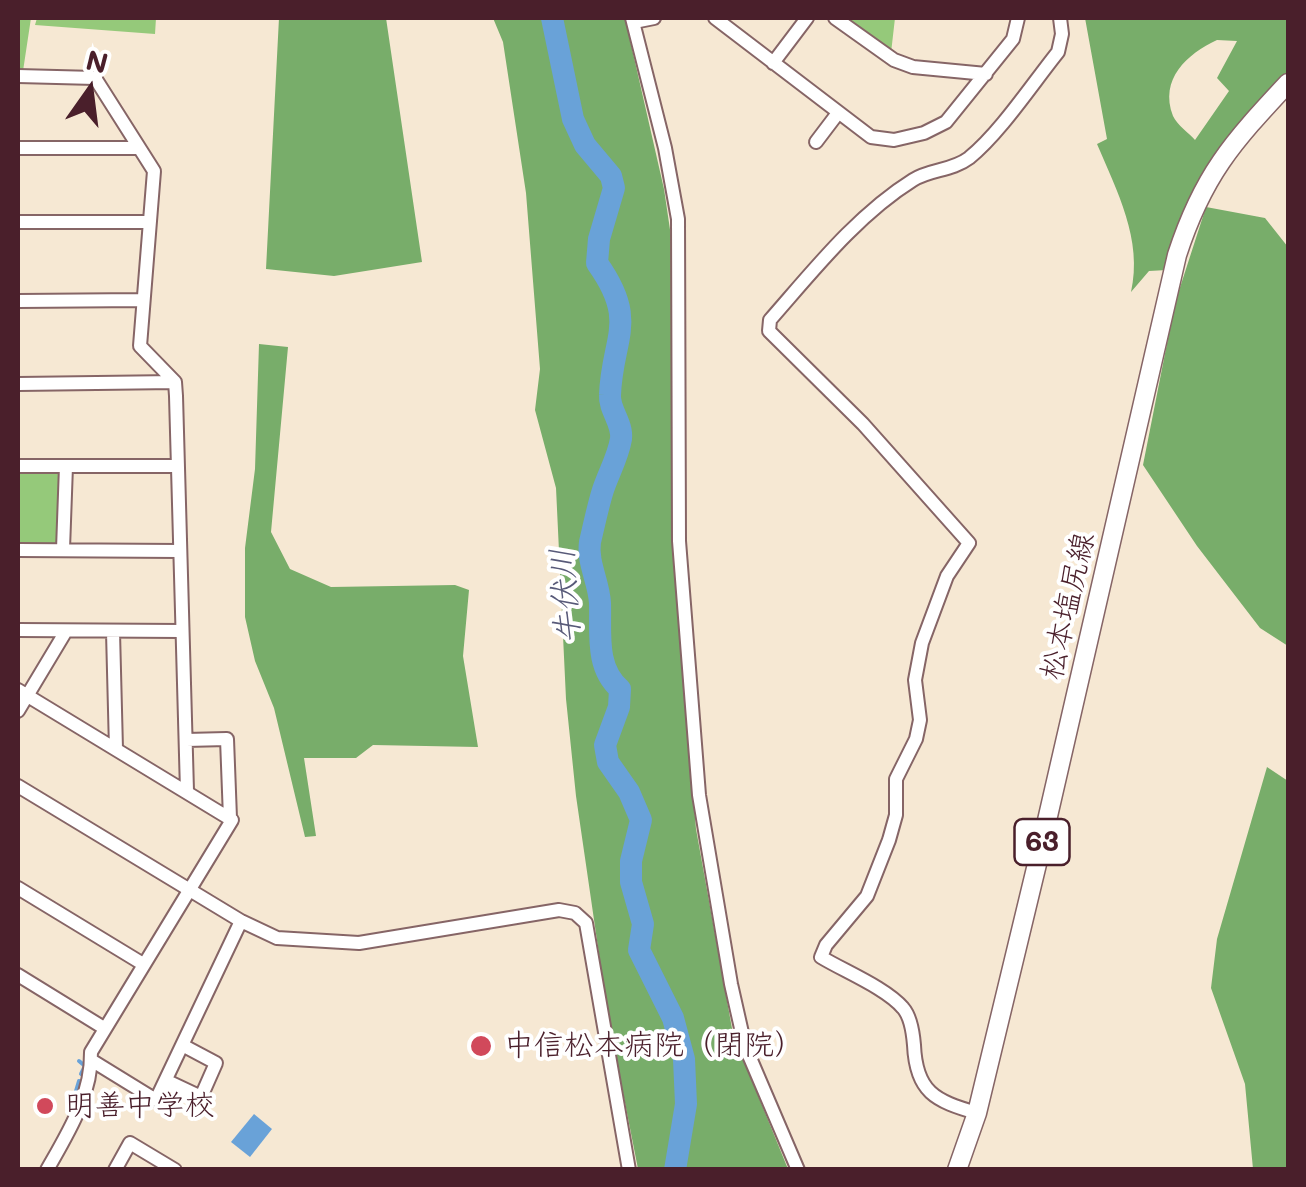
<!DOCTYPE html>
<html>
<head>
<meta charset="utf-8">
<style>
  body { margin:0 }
  #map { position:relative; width:1306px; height:1187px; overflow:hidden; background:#f6e8d3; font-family:Mali,sans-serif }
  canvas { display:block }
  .frame { position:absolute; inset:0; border:20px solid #4a1f2b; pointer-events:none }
  .north { position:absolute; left:40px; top:40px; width:100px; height:100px; -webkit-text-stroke:8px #fff; paint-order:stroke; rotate:14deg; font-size:28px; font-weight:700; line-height:40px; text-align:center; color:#4a1f2b }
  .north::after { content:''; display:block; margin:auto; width:35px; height:45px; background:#4a1f2b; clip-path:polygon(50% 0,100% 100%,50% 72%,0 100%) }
</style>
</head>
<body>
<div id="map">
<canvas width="1306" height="1187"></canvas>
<div class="frame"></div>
<div class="north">N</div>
</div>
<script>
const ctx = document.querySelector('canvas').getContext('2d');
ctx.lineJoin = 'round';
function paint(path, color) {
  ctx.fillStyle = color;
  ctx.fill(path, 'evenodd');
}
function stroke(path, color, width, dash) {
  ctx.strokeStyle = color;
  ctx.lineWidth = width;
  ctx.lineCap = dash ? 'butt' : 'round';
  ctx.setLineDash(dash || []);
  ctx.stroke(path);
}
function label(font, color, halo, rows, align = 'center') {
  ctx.font = font + ' Mali,"Klee One",sans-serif';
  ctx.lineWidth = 8;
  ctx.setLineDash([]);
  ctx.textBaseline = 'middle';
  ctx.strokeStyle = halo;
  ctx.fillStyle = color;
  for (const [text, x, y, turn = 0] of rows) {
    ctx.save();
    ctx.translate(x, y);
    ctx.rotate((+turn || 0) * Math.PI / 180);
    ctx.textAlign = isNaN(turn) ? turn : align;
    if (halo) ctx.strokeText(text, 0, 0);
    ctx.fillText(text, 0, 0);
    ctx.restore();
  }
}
paint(new Path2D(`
  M18,18h13l-8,53 -5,-2z
  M37,18h119l-1,16 -120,-9z
  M845,18h50l-4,35z
  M18,471h37l4,4v64l-5,5h-36z`), '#95c97a');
paint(new Path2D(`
  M279,18h107l36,244 -88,14 -68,-7z
  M493,18h132l39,171 9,61 -2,281 25,298 37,205 55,135h-150l-30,-153 -32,-220 -10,-97 -10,-211 -21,-78 5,-41 -14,-176 -23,-151z
  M1085,18h203v57l-65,70 -56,125 -18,1 -18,21c12,-52 -14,-101 -34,-148l10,-5zM1217,40l20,1 -20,37 12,13 -34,49c-6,-7 -18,-15 -22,-24 -14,-37 14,-62 44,-76z
  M1206,207l59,11 23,29v399l-28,-18 -63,-82 -54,-81 32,-162z
  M259,344l29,3 -17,185 19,37 41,18 124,-2 14,5 -6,66 15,91 -105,-2 -17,13h-52l12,78 -11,1 -31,-129 -19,-47 -10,-44v-69l10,-79z
  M1267,767l21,14v388h-35l-8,-85 -34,-96 6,-49z`), '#78ad6a');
paint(new Path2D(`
  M254,1114l18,15 -22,28 -19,-15z`), '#69a2d8');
stroke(new Path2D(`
  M79,1061l6,5 -4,8
  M70,1111l9,-30`), '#69a2d8', 4);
stroke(new Path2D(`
  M552,18l21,101 12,26 26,31 3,12 -15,51 -2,24c42,59 15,74 13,132 -1,15 13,28 11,44 -3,18 -12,33 -18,51 -5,16 -9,35 -13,52 -3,21 9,40 10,61 1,30 -5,64 20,86l-1,18 -14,38 3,17 21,30 12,28 -10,41v21l12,42 -4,26 34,68 11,41 2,45 -11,66`), '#69a2d8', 22);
const minor = new Path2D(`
  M632,18l33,130 13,71 1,322 20,254 32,189 14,62 53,124
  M715,18l156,119 23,3 30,-7 22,-11 67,-83 5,-21
  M835,18l59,42 19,7 73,7
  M634,22l20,-4
  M773,63l34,-45
  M18,76l77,2 59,93 -14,175 35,36 1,14 11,395
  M816,142l22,-29
  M18,148h120
  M18,222h132
  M18,301l125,-1
  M18,384l157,-2
  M18,466h159
  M63,549l3,-83
  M18,550l162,1
  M18,630l164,1
  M113,632l3,117
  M18,690l214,130 -141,232c1,43 -23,81 -44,118
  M18,711l48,-80
  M186,740l41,-1 3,79
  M18,786l223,135 36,17 82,5 200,-33 16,3 11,10 43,247
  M18,888l125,76
  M18,975l86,53
  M91,1060l65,40 85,-179
  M167,1081l34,16 15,-34 -32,-17
  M977,1113c-42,-12 -61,-21 -63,-68 -1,-12 -3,-28 -11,-37 -17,-20 -59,-37 -82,-51l5,-12 41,-49 22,-56 7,-25v-36l20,-40 4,-19 -5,-40 7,-37 25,-67 22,-33 -106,-119 -94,-93 1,-11c43,-49 87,-105 143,-140 17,-11 39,-9 56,-22 31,-25 64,-75 89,-106l4,-18 -2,-16
  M115,1170l15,-27 45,27`);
const major = new Path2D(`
  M957,1170l20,-57 60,-249 140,-609c26,-80 55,-112 111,-172`);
stroke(minor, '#866566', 16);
stroke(major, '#866566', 21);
stroke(minor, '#fff', 12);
stroke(major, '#fff', 18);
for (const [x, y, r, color] of [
  [481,1046,12,"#d1495b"],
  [45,1106,10,"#d1495b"]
]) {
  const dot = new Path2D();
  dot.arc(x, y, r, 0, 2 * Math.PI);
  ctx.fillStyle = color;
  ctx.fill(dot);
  stroke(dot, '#fff', 4);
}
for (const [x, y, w] of [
  [1042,842,55]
]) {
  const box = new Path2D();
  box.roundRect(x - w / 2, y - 23, w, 46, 8);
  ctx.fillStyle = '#fff';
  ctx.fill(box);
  stroke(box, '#4a1f2b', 2.5);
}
label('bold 28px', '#4a1f2b', null, [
  ["63",1042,842]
]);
label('30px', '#4a1f2b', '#fff', [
  ["松本塩尻線",1068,606,-77]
]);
label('30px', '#4a1f2b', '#fff', [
  ["中信松本病院（閉院）",504,1046],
  ["明善中学校",65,1106]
], 'left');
label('italic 32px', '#585a79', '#fff', [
  ["牛伏川",566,596,-94]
]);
</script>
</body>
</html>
